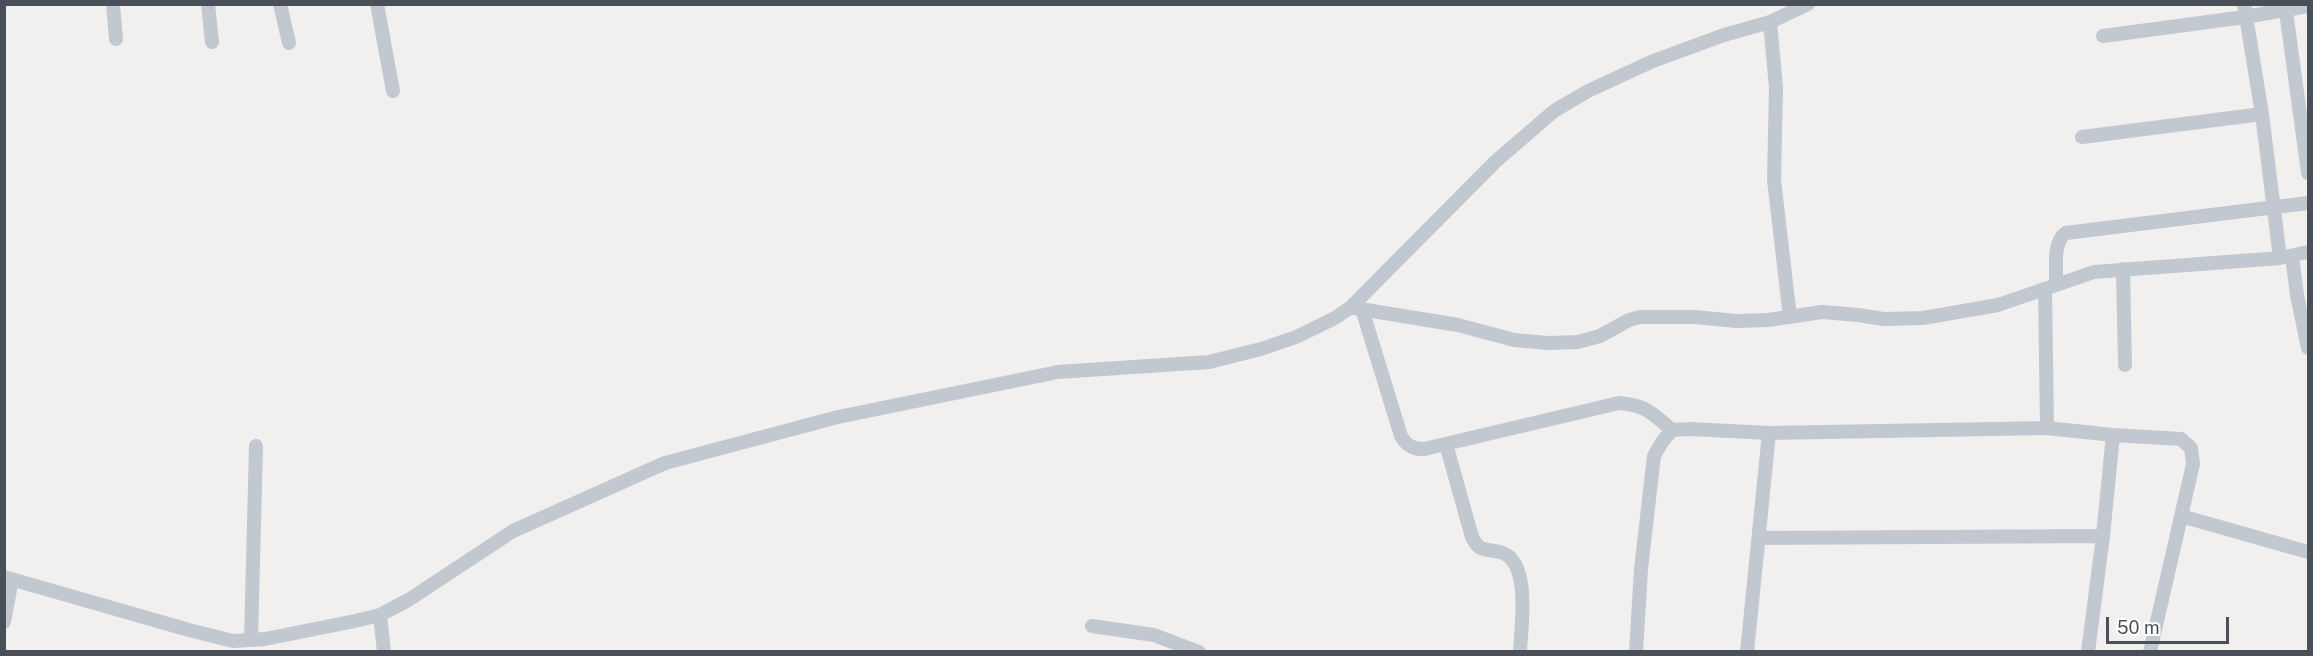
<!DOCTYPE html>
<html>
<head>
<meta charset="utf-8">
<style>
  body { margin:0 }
  #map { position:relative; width:2313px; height:656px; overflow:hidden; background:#f1f0ef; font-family:"Public Sans",sans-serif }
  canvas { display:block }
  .frame { position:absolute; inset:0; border:6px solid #4a505a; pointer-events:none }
  .scale { position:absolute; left:2106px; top:617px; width:123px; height:27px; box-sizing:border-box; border:3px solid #4a505a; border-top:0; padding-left:8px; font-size:18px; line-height:21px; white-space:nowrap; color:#4a505a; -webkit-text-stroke:4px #fff; paint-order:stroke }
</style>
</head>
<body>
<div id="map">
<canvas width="2313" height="656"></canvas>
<div class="frame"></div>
<div class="scale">50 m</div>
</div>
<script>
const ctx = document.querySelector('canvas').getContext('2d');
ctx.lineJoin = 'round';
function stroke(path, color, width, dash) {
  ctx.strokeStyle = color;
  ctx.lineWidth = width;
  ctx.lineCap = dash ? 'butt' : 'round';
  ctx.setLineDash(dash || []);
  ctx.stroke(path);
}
stroke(new Path2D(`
  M113,4l3,35
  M208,4l4,38
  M280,4l9,39
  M377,4l16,87
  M2244,4l18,110 18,144
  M2285,4l23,169
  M1770,22l6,66 -2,92 16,137
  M2103,36l142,-19 63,-11
  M2082,137l180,-23
  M2292,256l5,39 11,53
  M2123,269l2,96
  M2056,285c1,-16 -4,-43 10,-52l242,-30
  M2045,291l2,137
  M1354,308l104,17 56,15 34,3 30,-1 22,-6 29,-16 11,-3h55l41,4 32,-1 54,-8 36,3 26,4 39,-1 75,-13 96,-33 186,-14 28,-6
  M1362,309l39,127c6,10 12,13 23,13l195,-46c27,2 33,10 53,27l18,-1 79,4 278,-5 66,7 68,4 10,9 2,16 -43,188
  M1446,444l26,93c9,18 15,10 31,16 28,11 18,75 17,99
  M2181,516l127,36
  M1759,538l344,-2
  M4,577l185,53 44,11 32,-2 90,-18 25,-6 30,-16 103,-68 152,-68 173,-46 220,-45 151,-10 52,-13 35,-12 39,-19 16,-11 145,-146 58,-50 34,-20 65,-30 71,-26 46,-13 38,-18
  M380,615l4,37
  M4,622l8,-43
  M1092,626l62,9 45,17
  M251,639l5,-193
  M1636,652l5,-83 13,-113 8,-14 10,-12
  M1747,652l22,-219
  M2088,652l15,-116 10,-101`), '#c2c8cf', 14);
</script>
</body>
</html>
